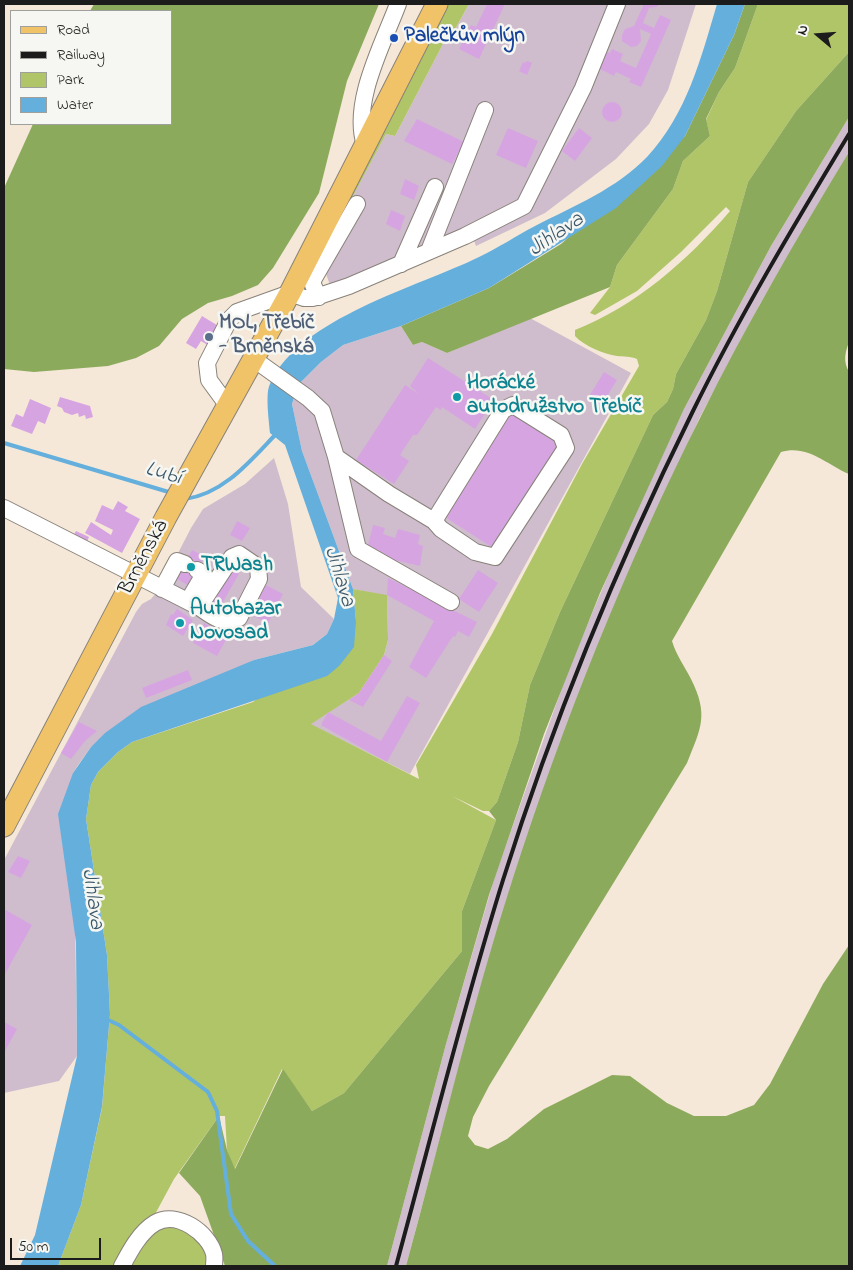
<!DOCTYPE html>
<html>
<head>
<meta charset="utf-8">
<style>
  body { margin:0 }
  #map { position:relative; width:853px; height:1270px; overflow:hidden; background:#f5e8d8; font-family:"Indie Flower",sans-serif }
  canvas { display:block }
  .frame { position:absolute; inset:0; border:5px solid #1c1c1c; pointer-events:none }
  .legend { position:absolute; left:10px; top:10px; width:162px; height:115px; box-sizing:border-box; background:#f6f6f2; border:1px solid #9f9f9c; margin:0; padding:6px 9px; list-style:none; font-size:15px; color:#1c1c1c }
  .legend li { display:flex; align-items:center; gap:10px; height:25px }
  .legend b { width:25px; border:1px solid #9f9f9c }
  .north { position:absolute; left:793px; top:10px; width:50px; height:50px; -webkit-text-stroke:4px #f6f6f2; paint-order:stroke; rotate:288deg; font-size:14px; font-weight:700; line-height:20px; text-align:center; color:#1c1c1c }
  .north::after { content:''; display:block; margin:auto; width:18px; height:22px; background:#1c1c1c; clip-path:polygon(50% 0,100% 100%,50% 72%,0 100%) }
  .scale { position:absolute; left:10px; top:1238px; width:91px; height:22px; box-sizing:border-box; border:2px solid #1c1c1c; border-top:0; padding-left:6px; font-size:15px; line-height:18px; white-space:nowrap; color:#1c1c1c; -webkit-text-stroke:4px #f6f6f2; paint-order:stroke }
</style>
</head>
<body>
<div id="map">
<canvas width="853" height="1270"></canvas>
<div class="frame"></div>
<ul class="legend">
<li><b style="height:6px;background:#f1c369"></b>Road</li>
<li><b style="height:6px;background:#1c1c1c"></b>Railway</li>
<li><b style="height:14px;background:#b0c468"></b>Park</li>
<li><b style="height:14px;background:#65afdd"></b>Water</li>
</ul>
<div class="north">N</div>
<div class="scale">50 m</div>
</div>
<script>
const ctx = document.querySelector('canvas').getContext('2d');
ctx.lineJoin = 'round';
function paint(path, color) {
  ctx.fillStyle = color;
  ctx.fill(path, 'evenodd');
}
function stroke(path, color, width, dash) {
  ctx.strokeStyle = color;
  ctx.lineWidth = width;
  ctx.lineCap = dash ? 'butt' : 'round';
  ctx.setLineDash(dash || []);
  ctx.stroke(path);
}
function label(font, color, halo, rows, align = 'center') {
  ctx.font = font + ' "Indie Flower",sans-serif';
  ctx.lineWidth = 5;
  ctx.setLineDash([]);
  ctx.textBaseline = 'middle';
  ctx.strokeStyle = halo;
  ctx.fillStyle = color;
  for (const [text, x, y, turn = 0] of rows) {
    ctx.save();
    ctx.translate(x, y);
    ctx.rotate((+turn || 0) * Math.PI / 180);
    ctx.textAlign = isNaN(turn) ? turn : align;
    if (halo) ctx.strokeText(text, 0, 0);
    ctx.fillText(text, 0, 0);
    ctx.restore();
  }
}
paint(new Path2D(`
  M469,4h227l-28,86 -19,34 -33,35 -71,54 -69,33 -6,-16 -139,58 -7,-20 19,-53 43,-81 9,2 50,-96h4z
  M849,117v35l-89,152 -60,113 -83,183 -32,78 -73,204 -48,167 -58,217h-19l59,-222 49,-168 73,-205 57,-136 59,-126 87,-163z
  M530,318l101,55 -221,401 -100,-50 49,-31 25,-38 4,-15 -1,-44 -34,-7 -51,-138 -10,-47 6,-19 23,-23 22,-17 58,-19 12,19 9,-3 25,11z
  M274,458l14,46 13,83 33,32 -7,15 -14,11 -59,15 -163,87 -13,18 -5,8 4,283 -18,25 -55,12v-233l132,-248 6,-8 9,-5 9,-11 31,-60 12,-19 42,-25z`), '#cfbdce');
paint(new Path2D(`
  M445,4h24l-20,36h-4l-50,96 -9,-2 -43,81 -9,7z
  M758,4h91v48l-53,59 -48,71 -31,109 -11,29 -30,54 -3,15 -6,13 -14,13 -93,197 -30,73 -12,57 -21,60 -8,9h-6l-31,-15 44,24 -34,91v40l-118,142 -32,18 -30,-42 -48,101 -7,-20 -2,-34h-6l-45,63 -28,52 27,-7 20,7 21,35h-156l23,-61 21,-97 8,-94 -3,-59 -21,-136 5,-34 7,-13 20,-20 14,-10 121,-40 103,-81 -3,-32 34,6 1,45 -4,15 -25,38 -48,31 108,55 -3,-14 76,-131 90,-170 57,-98 -2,-7c-7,-3 -13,-2 -20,-3 -13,-2 -33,-10 -42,-20v-6c61,-24 113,-70 155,-119l-4,-4 -45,45 -44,39 -42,24 -5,-2 20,-26 7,-22 56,-76 10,-28 27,-25 -4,-16 13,-28 16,-24z`), '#b0c468');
paint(new Path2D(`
  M94,4h285l-32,77 -28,112 -46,75 -15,17 -26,11 -24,7 -26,16 -23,27 -23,12 -28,8 -74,6 -30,-3v-181l29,-64h138v-113h-81z
  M745,4h13l-23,64 -16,24 -13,27 4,17 -27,25 -10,28 -56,76 -7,22 -163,66 -25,-11 -9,3 -12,-19 88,-38 72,-44 124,-108 49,-101z
  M849,52v65l-78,129 -87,163 -84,184 -56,141 -55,161 -43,149 -59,222h-162l-25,-70 -21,-23 40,-57 8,34 8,19 48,-100 29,42 32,-18 118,-142v-40l34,-91 -7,-9 8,-9 21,-60 12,-57 30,-73 93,-197 14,-13 6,-13 3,-15 30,-54 11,-29 31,-109 48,-71z
  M849,152v190c-4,11 -6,19 0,30v102c-23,-10 -42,-30 -68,-22l-109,189c5,16 12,24 19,38 18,36 10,49 -4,84l-198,323 -16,31 -5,19 7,9 13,4 19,-10 37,-30 68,-34 18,1 37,27 27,13h32l28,-11 16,-21 53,-100 26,-39v321h-443c35,-128 65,-258 106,-385 51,-159 114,-316 189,-465 45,-91 96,-178 148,-264z`), '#8caa5c');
paint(new Path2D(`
  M717,4h28l-11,31 -49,101 -23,30 -46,42 -127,80 -88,38 -58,19 -22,17 -23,23 -6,19 10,47 51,138 3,32 -2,26 -15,19 -12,10 -195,66 -14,10 -20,20 -7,13 -5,34 21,136 3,59 -8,93 -21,98 -23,61h-38l15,-31 42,-179 -1,-114 -18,-128 15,-41 18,-26 14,-14 36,-26 113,-47 59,-15 14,-11 7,-15 4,-21 -53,-153 -15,-12c-1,-12 -5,-40 0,-49 29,-66 148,-97 209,-127 19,-9 37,-21 56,-31 39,-20 81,-37 112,-69 40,-43 54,-99 70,-153z`), '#65afdd');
stroke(new Path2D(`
  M4,443l168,50
  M185,499c39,-5 66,-39 92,-66
  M106,1019l13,6 89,67 9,19 14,103 17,27 27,25`), '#65afdd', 4);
paint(new Path2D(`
  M487,4h18l-26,55 -20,-10 12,-24 5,2z
  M644,4h16l-4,3 -7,1 -6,15 11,5 6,-13 11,5 -30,67 -12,-5 2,-3 -15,-7 -2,4 -18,-9 8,-16 6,2 2,-4 11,5 -3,7 16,7 15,-34 -11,-5 1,12 -4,5 -6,1 -9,-6v-6l3,-6 9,-3z
  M527,61l5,2 -5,12 -8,-4 4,-9 2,1z
  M602 112a10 10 0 1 1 20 0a10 10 0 1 1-20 0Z
  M417,119l47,23 -12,22 -48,-23z
  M508,128l30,13 -12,27 -30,-13z
  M579,128l13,10 -17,23 -13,-10z
  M405,179l14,7 -5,14 -14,-6z
  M391,210l14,6 -5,15 -14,-7z
  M202,316l28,17 -11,19 -18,-11 -5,8 -10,-6z
  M428,358l66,42 -19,29 -33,-22 -1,3 -5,-3 -19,28h-4l-13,20 9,6 -15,23 -38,-24 49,-75 14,9 -9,-8z
  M604,372l13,8 -16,26 -13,-8z
  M60,397l30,9 3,11 -7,2 -1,-4 -6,2 -1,-4 -6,2 -8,-3 -2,-4 -5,-2z
  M30,399l21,9 -6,16 -7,-3 -6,13 -21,-8 5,-12 7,3z
  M511,414l49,31 -67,103 -48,-31z
  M118,501l10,6 -3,4 15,8 -18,34 -37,-20 6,-11 20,13 2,-5 -18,-9 7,-16 11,5z
  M237,521l13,7 -8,13 -12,-6z
  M373,525l12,3 -2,6 12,4 3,-9 22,6 -2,9 5,2 -3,20 -43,-10 -10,-7z
  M76,531l13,6 -3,7 -14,-6z
  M192,550l12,6 -15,30 -12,-7z
  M229,568l10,6 -19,33 -9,-7z
  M478,570l20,13 -19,29 -20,-13z
  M388,578l89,44 -8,15 -11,-6 -3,6 -2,-1 -27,42 -17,-11 25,-46 -47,-26z
  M266,585l17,9 -15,29 -18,-9z
  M177,609l16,11 -10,16 -17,-11 5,-11 2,1z
  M204,623l24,13 -11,20 -24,-13z
  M384,655l8,6 -29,46 -14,-7 10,-7z
  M188,670l4,10 -46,18 -4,-10z
  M407,696l13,7 -33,59 -66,-37 7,-13 53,29z
  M79,722l18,9 -12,10 -14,18 -10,-6z
  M18,856l12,5 -9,17 -13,-6z
  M4,909l28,16 -28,51z
  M4,1022l13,7 -13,24z`), '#d7a4e2');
const minor = new Path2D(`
  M365,145c-14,-42 18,-101 33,-141
  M429,251l56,-141
  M401,264l34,-77
  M319,297l-6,-12v-5l44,-76
  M255,360l53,38 14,13 14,46 53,37 45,27 7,8 34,23 20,5 71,-109 -5,-13 -48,-30 -10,5 -69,111
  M228,406l-19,-26 -2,-17 22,-43 8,-8 53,-19 14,5h9l36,-12 116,-50 59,-30 59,-118 34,-84
  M336,457l22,92 93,53
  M4,508l195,99c14,10 23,18 40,11l20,-39 -1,-12 -19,-13 -7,3 -33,50
  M162,589l15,-28 8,3
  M188,601l16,-27 -7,-4
  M122,1266c8,-15 18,-34 33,-43 22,-13 54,10 59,31 1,4 0,9 0,12`);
const major = new Path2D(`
  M4,826l162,-309 124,-224 147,-289`);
stroke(minor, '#88827a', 18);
stroke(major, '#88827a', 23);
stroke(minor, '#fff', 16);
stroke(major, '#f1c369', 21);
stroke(new Path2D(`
  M396,1266c35,-128 67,-258 107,-386 50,-159 115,-317 189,-467 47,-96 102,-188 157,-279`), '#1c1c1c', 4);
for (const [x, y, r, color] of [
  [394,38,5,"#1a4fb4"],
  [209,337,5,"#5c6f8a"],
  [457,397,5,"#0f9aa8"],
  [191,567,5,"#0f9aa8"],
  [180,623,5,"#0f9aa8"]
]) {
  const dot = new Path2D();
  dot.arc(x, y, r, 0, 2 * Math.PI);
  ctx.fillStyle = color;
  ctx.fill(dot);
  stroke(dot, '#f6f6f2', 2);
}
label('bold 21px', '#164399', '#f6f6f2', [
  ["Palečkův mlýn",404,38]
], 'left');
label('bold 21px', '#4e5e75', '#f6f6f2', [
  ["MOL, Třebíč",219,325],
  ["- Brněnská",219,349]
], 'left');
label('bold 21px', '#0d838f', '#f6f6f2', [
  ["Horácké",467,385],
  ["autodružstvo Třebíč",467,409],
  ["TRWash",201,567],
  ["Autobazar",190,611],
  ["Novosad",190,635]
], 'left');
label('21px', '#1c1c1c', '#f6f6f2', [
  ["Brněnská",145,558,-62]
]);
label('italic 22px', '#395769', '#f6f6f2', [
  ["Jihlava",557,236,-34],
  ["Lubí",163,475,17],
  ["Jihlava",338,577,73],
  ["Jihlava",91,899,82]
]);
</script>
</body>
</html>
